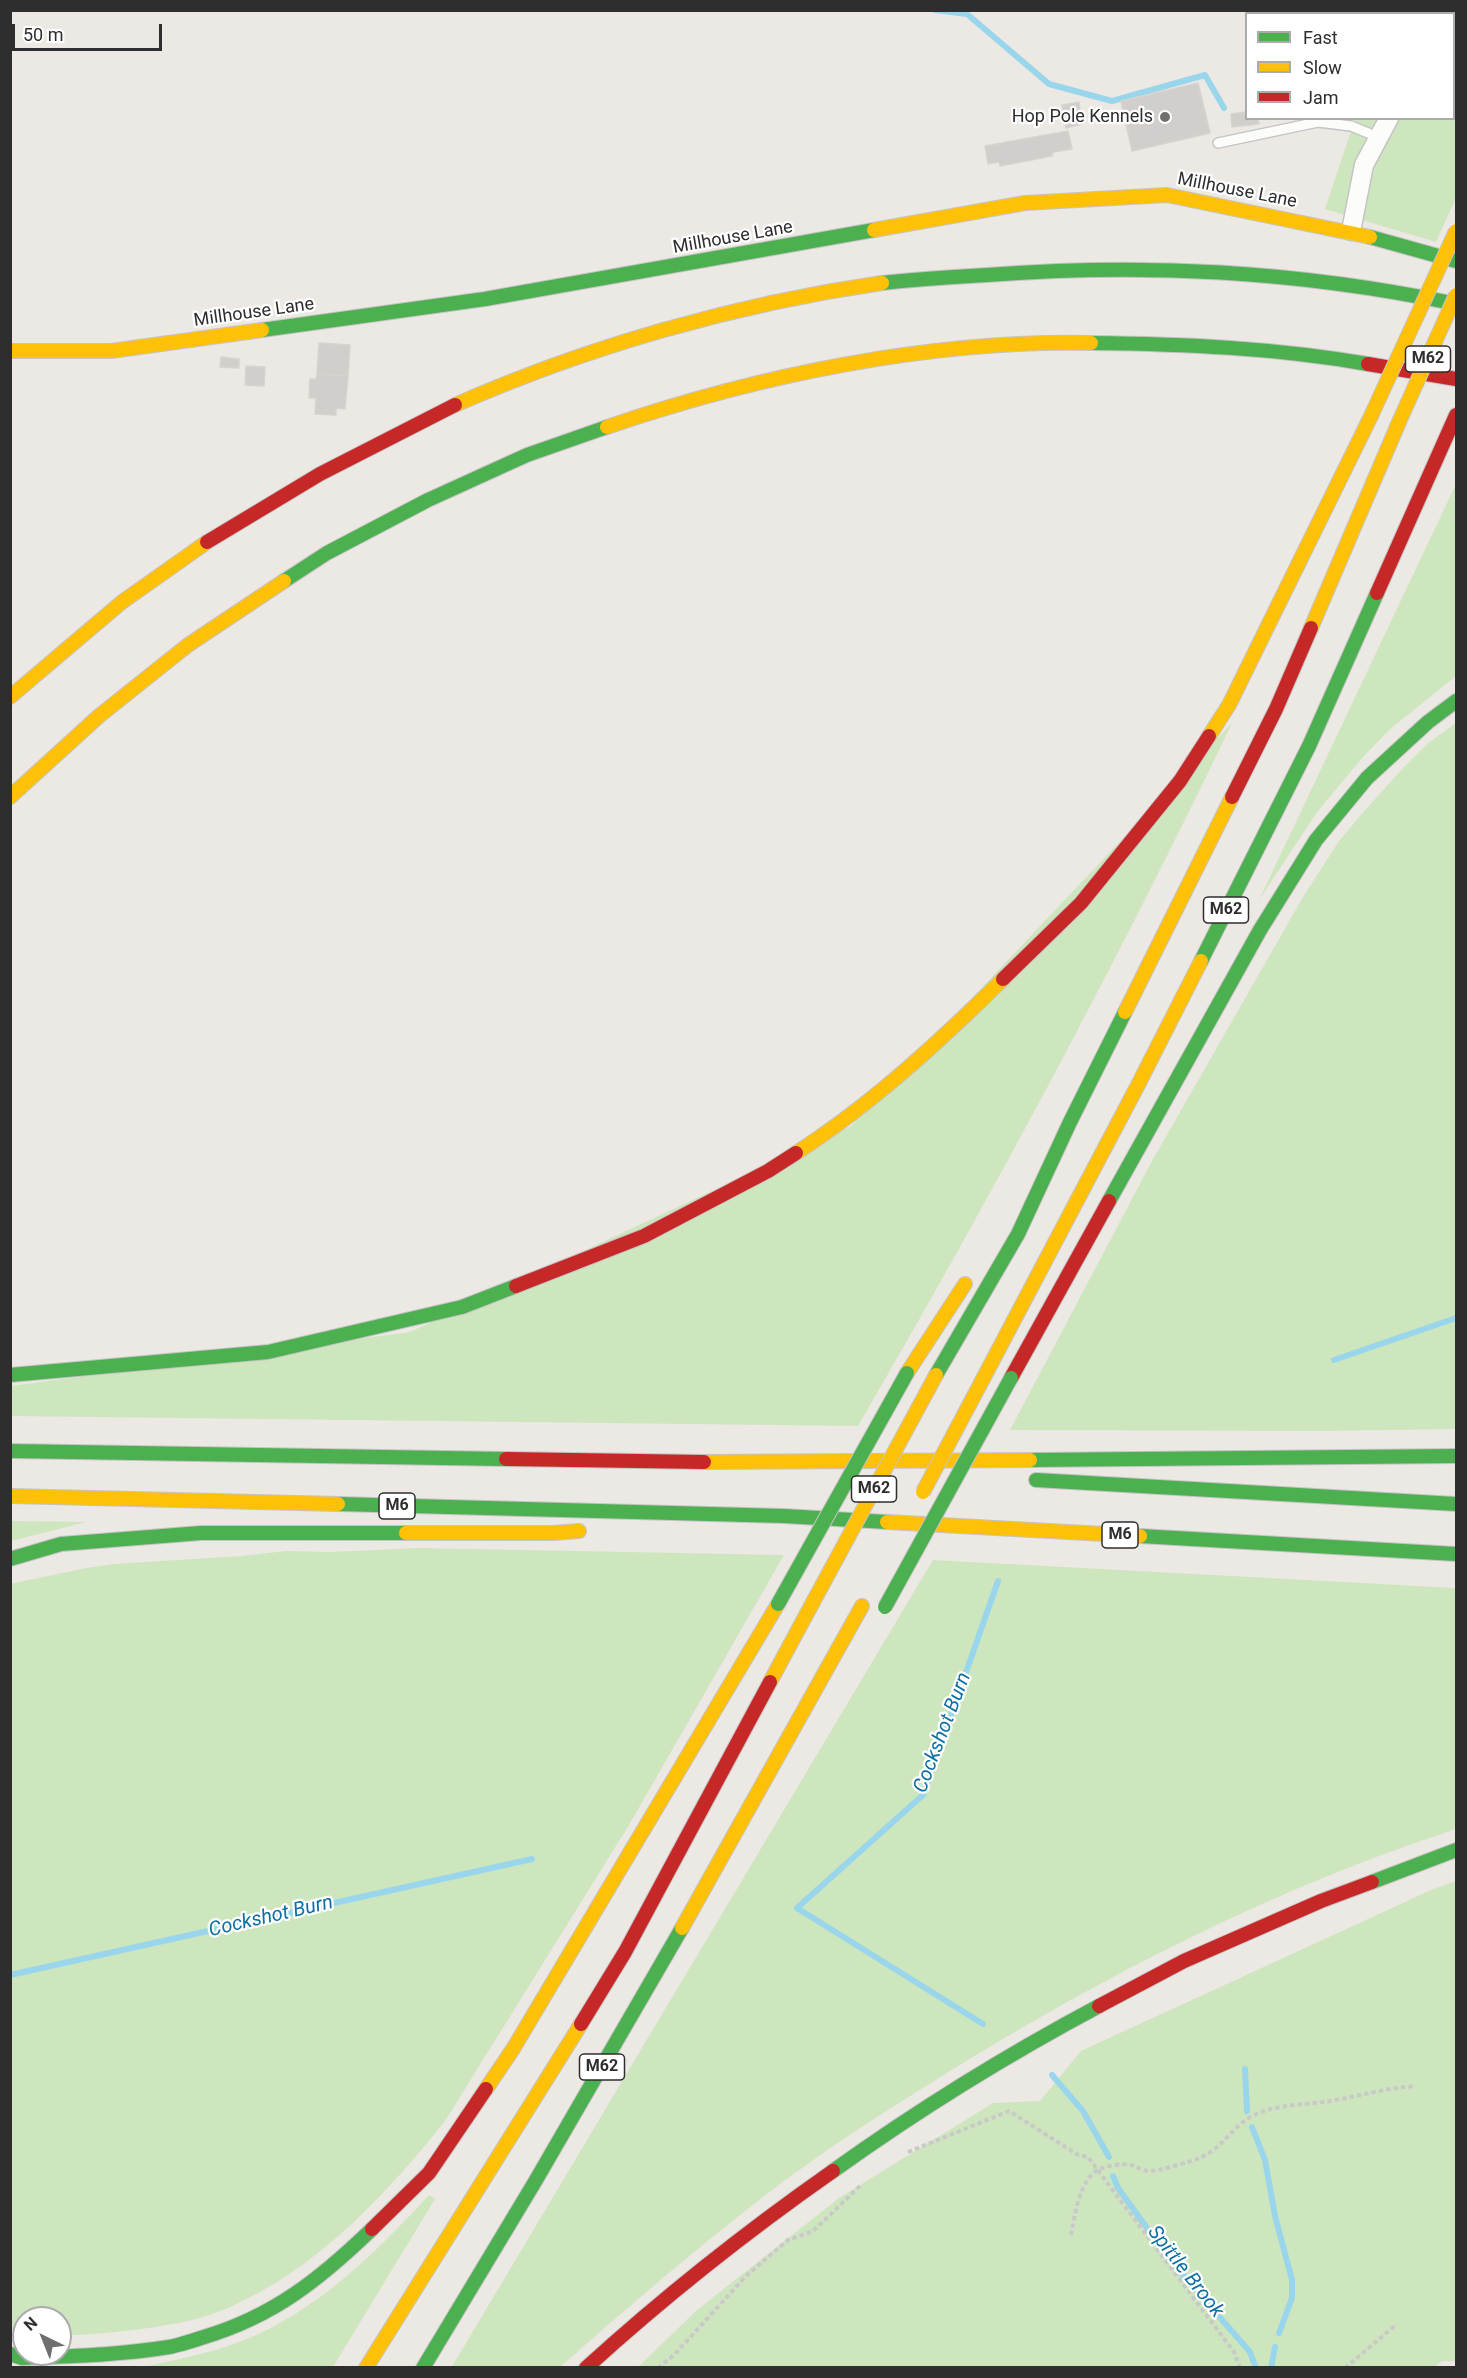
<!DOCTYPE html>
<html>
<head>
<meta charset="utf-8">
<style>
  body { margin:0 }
  #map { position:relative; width:1467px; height:2378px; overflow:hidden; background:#ece8e4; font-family:Roboto,sans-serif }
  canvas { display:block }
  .frame { position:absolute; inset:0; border:12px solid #2e2e2e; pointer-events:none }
  .legend { position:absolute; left:1245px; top:12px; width:210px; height:108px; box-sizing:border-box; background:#fff; border:2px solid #ababab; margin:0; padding:8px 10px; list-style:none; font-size:18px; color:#2e2e2e }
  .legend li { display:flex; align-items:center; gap:12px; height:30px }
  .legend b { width:30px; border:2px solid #ababab }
  .north { position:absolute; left:12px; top:2306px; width:60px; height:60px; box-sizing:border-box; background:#fff; border:2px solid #ababab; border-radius:50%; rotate:317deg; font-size:16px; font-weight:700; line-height:24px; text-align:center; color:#2e2e2e }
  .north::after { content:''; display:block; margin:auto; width:21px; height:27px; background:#706f6e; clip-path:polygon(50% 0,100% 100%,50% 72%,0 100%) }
  .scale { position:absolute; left:12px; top:24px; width:150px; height:27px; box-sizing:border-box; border:3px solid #2e2e2e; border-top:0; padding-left:8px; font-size:18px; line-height:21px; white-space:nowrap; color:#2e2e2e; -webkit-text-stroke:4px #fff; paint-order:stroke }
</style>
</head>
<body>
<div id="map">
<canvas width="1467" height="2378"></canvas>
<div class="frame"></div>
<ul class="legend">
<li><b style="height:8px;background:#4caf50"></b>Fast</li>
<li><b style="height:8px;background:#ffc107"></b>Slow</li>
<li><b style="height:8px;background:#c62828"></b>Jam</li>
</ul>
<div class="north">N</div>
<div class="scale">50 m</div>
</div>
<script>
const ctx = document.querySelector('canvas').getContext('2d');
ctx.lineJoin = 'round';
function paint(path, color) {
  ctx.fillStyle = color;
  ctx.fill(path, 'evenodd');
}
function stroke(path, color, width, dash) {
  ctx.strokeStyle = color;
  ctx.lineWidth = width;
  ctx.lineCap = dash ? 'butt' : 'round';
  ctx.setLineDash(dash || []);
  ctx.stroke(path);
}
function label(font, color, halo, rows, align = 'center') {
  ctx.font = font + ' Roboto,sans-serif';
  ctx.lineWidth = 4.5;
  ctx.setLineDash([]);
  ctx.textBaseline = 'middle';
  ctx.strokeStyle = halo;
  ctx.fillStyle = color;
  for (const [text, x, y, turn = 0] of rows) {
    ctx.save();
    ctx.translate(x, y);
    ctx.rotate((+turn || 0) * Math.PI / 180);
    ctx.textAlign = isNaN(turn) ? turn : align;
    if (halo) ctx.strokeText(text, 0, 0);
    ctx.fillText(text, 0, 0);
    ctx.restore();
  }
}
paint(new Path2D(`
  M1418,11h38v187l-20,44 -111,-33 30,-90 99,-1v-104l-38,-1z
  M1456,484v192l-67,54 -26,27 -46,55 -58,88z
  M1232,723c-115,240 -240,473 -374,703l-847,-10v-30l399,-54 441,-206z
  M1456,723v706l-136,2 -310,-1 142,-269 151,-264 36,-56 21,-25 42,-47 25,-25z
  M11,1521l75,1 -75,19z
  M418,1548l366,7 -155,270 -184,296c-59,74 -127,147 -215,186 -33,15 -71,20 -106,24 -22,2 -43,5 -64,4v-17h-36v13l-13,-2 -1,-745 76,-16 28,-4 127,-8 45,-5 44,1z
  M933,1560l523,28v241c-178,58 -350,145 -509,244 -63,39 -126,79 -184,124 -70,54 -137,112 -203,170l-109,1z
  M1456,1881v480h-14l-9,7 -795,-1 59,-57 142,-112 154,-95 47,-2 41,-50 350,-161z
  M429,2195l6,4 -102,168 -193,1c28,-7 57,-12 85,-21 82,-26 147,-90 204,-152z`), '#cee6be');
stroke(new Path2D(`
  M935,10l32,4 82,70 63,17 93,-26 19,33
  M1334,1360l122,-42
  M10,1975l522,-116
  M983,2024l-186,-116 126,-113 75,-214
  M1245,2069l2,42
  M1052,2075l31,36 26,46
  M1252,2127l13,33 10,56 17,64v18l-13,35
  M1113,2176l5,12 53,73 79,91 6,16
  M1271,2368l4,-21`), '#99d6ec', 6);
const building = new Path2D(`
  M1198,83l12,50 -78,18 -11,-50z
  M1079,102l3,22 -16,4 -4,-23z
  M1246,112v6h12l1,6 -27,3 -1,-13z
  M1068,131l4,18 -19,3 -1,4 -52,10 -1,-4 -11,2 -3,-18z
  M319,343l31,2 -2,31 -31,-2z
  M221,357l18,2v9l-19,-1z
  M246,366l19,1 -1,19 -19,-1z
  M317,374l31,2 -3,33 -9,-1v7l-21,-1 1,-16h-7l1,-19h6z`);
paint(building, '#d1cecb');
stroke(building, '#d7d4d0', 1.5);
const lane = new Path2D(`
  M1412,10l5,4
  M1218,143l100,-21 33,4 27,11`);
const street = new Path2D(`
  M1454,33l2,-5
  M1351,231l13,-66 25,-47`);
const fast = new Path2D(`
  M1370,237l86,24
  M882,283c35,-4 70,-6 105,-8 160,-12 308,-4 465,28
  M262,330l223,-31 389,-69
  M1091,343c94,1 185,5 277,21
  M284,581l43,-28 101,-53 99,-45 80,-28
  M1201,961l108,-215 68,-153
  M1109,1201l151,-271 56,-90 51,-62 61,-56 28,-21
  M10,1375l258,-23 194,-45 54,-21
  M936,1375l82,-141 52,-112 55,-110
  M10,1451l496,8
  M1030,1460l426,-4
  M1036,1480l420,24
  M338,1504l446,12 103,6
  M1140,1536l316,18
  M10,1559l51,-15 140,-11h205
  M1372,1882l84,-32
  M833,2171c85,-61 174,-116 266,-165
  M10,2354l12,4c49,-2 98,-3 147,-11 11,-2 23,-6 35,-10 70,-21 116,-58 168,-108
  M423,2368l113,-188 146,-252`);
const slow = new Path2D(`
  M874,230l151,-27 142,-8 203,42
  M10,351h101l151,-21
  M455,405c134,-59 282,-101 427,-122
  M607,427c152,-52 323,-87 484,-84
  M1311,628l88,-206
  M10,697l112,-95 85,-60
  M1209,736l20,-31 142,-289
  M10,797l89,-81 89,-71 96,-64
  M1125,1012l107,-215
  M796,1153c76,-49 143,-111 207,-174
  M907,1373l58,-89
  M984,1377l155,-294 62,-122
  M704,1462l326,-2
  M10,1496l328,8
  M887,1522l253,14
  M406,1533h147l26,-2
  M770,1682l42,-78
  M682,1928l180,-322
  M486,2089l27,-40 265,-445
  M366,2368l215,-344`);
const jam = new Path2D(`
  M1368,364l88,15
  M207,542l113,-68 135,-69
  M1377,593l79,-178
  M1232,797l44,-88 35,-81
  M1003,979l78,-76 99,-122 29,-45
  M516,1286l128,-50 124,-65 28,-18
  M1011,1378l98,-177
  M506,1459l198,3
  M1099,2006l85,-45 137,-60 51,-19
  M581,2024l44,-72 145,-270
  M372,2229l57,-56 57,-84
  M586,2368c79,-72 160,-136 247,-197`);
stroke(lane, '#c5c4c5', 12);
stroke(street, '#c5c4c5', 21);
stroke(fast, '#c5c4c5', 16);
stroke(slow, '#c5c4c5', 16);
stroke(jam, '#c5c4c5', 16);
stroke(new Path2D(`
  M908,2152l101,-41 69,44 10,2 146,195 6,16
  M1071,2235c4,-20 8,-55 28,-66 8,-3 23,-6 32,-4 6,1 11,6 17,6 12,0 28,-6 40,-9 35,-9 39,-33 66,-47 23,-11 52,-10 76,-14 29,-5 56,-13 86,-15
  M658,2368l17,-14 71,-78 42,-36 25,-9 48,-46
  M1345,2368l52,-44`), '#c9c9c8', 4, [4.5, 3]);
stroke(lane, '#fcfcfb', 9);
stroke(street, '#fcfcfb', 18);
stroke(fast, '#4caf50', 14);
stroke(slow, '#ffc107', 14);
stroke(jam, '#c62828', 14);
const fastBridge = new Path2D(`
  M778,1604l129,-231
  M885,1607l126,-229`);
const slowBridge = new Path2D(`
  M1371,416l85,-185
  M1399,422l57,-127
  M923,1492l61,-115
  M812,1604l124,-229`);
stroke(fastBridge, '#c6c5c4', 16, []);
stroke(slowBridge, '#c6c5c4', 16, []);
stroke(fastBridge, '#4caf50', 14);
stroke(slowBridge, '#ffc107', 14);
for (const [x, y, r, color] of [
  [1165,117,6,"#706f6e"]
]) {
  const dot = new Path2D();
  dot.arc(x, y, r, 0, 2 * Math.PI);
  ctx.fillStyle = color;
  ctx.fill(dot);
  stroke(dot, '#fff', 2);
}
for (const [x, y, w] of [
  [1428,359,45],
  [1226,910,45],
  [874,1489,45],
  [397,1506,36],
  [1120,1535,36],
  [602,2067,45]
]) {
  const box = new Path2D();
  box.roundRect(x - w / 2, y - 13, w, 26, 4.5);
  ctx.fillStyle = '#fff';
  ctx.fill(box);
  stroke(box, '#2e2e2e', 1.5);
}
label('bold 16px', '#2e2e2e', null, [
  ["M62",1428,359],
  ["M62",1226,910],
  ["M62",874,1489],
  ["M6",397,1506],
  ["M6",1120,1535],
  ["M62",602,2067]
]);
label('18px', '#2e2e2e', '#fff', [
  ["Hop Pole Kennels",1153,117]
], 'right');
label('18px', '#2e2e2e', '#fff', [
  ["Millhouse Lane",1237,191,11],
  ["Millhouse Lane",733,238,-10],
  ["Millhouse Lane",254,313,-8]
]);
label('italic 20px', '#0d6fa3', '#fff', [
  ["Cockshot Burn",943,1733,-69],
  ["Cockshot Burn",271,1917,-13],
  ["Spittle Brook",1185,2272,52]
]);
</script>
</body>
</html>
